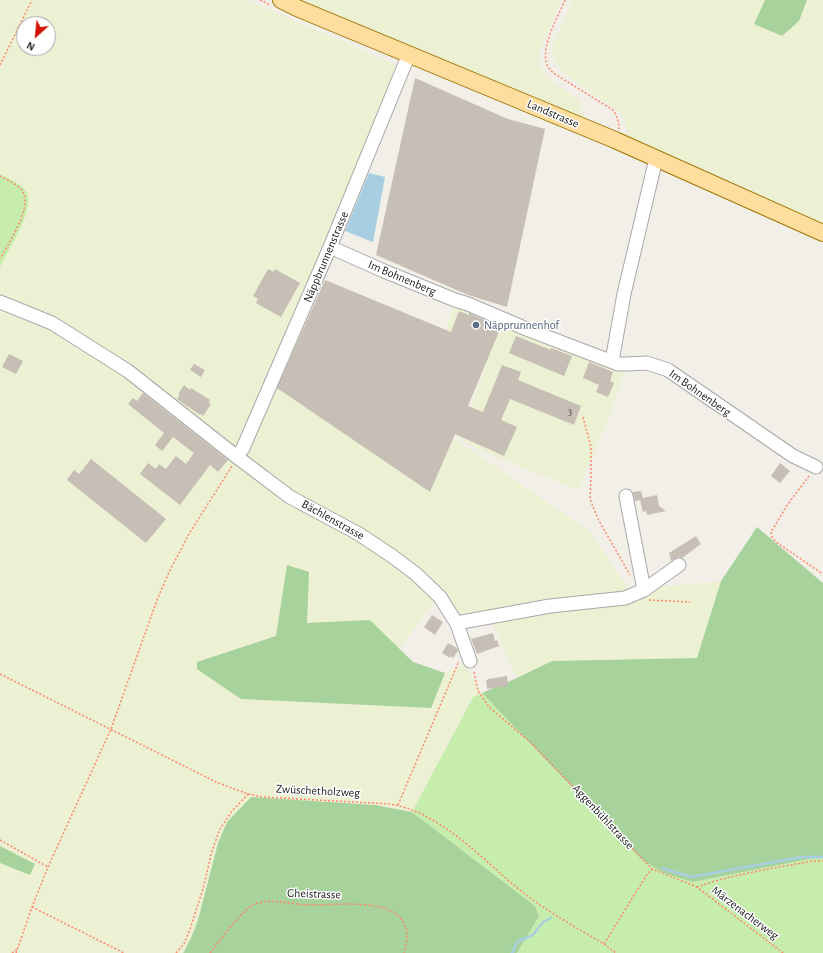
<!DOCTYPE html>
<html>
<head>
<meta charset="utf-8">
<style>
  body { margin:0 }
  #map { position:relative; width:823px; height:953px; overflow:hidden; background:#f2efe8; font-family:"Alegreya Sans",sans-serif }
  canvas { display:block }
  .north { position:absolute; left:16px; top:16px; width:40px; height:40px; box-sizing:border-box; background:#fff; border:1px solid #a6a6a6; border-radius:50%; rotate:207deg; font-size:11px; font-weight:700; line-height:16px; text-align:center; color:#212121 }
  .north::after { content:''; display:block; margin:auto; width:14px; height:18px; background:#d21000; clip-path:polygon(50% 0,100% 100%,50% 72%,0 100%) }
</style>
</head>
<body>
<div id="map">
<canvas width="823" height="953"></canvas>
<div class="north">N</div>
</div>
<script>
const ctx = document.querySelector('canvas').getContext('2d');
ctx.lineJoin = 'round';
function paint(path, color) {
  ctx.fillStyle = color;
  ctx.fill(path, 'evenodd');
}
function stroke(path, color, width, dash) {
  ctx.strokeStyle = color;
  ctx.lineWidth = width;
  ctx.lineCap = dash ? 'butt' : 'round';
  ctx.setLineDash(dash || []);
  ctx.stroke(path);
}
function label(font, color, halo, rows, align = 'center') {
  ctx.font = font + ' "Alegreya Sans",sans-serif';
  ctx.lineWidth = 3;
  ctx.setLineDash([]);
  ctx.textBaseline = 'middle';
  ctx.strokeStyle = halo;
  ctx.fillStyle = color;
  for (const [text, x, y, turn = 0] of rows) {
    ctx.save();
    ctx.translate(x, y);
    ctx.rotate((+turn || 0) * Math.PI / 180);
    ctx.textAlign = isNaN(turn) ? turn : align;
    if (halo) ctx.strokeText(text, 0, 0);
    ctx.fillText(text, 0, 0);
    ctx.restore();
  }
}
paint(new Path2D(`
  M0,0h248l148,65 -5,27 -98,237 297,202 39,59 92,-9 -24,77 -145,3 -35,17 -28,-62 -30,2 -25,-17 -34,48 -30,-29 -64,4 3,-52 -22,-6 -11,70 -79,26 233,46 15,-35 19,-9 18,29 -10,4 -60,115 -37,-7 -124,-8 -33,46 -20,77 -7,18 -8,15h-183zM24,24h24v24h-24z
  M298,0h263l-23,56 2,10 11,15 28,18 8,23z
  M573,0h192l-11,24 45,-3 8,-21h16v224l-196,-88 -2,-15 -8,-11 -38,-25 -21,-18 -7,-17z
  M455,300l172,64 -18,53 -31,73 -94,-38 -27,-15 12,-26 18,-47 -47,-17z`), '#ecf1d3');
paint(new Path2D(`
  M0,174c8,4 20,9 26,17 11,15 -18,60 -26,76z
  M482,693l159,166 52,23 116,-23 14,-1v95h-306l22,-37 -4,-10 -123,-94 61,-115z`), '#c7edac');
paint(new Path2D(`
  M765,0h42l-8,21 -17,15 -28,-12z
  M757,527l66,56v275l-14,1 -116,23 -29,-9 -23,-14 -159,-166 35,-15 35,-17 145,-3 24,-77z
  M287,565l22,7 -2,51 63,-3 43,42 32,11 -14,35 -190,-9 -44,-30v-7l79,-26z
  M251,797l124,8 37,7 123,94 4,10 -22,37h-334l8,-15 7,-18 20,-77 9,-21z
  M0,846l35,18 -5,11 -30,-12z`), '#a7d29b');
paint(new Path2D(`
  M369,173l16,4 -12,65 -28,-11z`), '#a7cfe1');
stroke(new Path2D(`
  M662,868l29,9 111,-20h21
  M512,953l5,-11 16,-7 10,-13 8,-4`), '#a7cfe1', 2.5);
paint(new Path2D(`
  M415,78l93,41 37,10 -38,178 -39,-12 -92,-40z
  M268,269l6,3 1,-3 25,14 -19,34 -25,-14 2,-4 -5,-3z
  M325,280l126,52 8,-21 10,4v-2l32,14 -33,79 15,6 19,-47 19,7 -3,8 63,26 -7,19 -64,-26 -9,21 16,7 -13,29 -49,-22 -25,58 -153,-104z
  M516,336l35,14v-2l21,8 -8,20 -55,-23z
  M9,354l14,7 -7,13 -14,-7z
  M589,362l24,10 -3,9 4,2 -6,14 -12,-5 3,-7 -16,-7z
  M194,364l11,6 -4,7 -11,-7z
  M184,385l6,5 1,-2 19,12 -1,2 2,2 -8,12 -2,-2 -1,1 -23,-16 3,-4 -2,-1z
  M143,393l85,67 -10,12 -8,-7 -30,40 -40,-31 8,-11 8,6 3,-5 7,5 10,-13 10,8 8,-11 -21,-16 -11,14 -7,-6 9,-12 -36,-29 5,-6 4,3z
  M91,459l75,60 -20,24 -79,-63 7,-10 5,4z
  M780,463l10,8 -10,12 -9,-7z
  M641,491l2,7 14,-3 2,11 7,5 -19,4 -1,-4 -3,1 -3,-12 -5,1 -2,-9z
  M696,536l5,8 -19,14 -4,-1 -7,4 -2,-8z
  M432,615l11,7 -8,13 -11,-8z
  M493,633l2,8 2,-1 2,6 -22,8 -6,-15z
  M448,643l9,5 1,3 -5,7 -2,-2 -1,2 -8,-5z
  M507,676l1,10 -21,3 -1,-9h2v-1z`), '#c7beb6');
const minor = new Path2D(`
  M330,247l54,24 71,29 13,4 61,26 89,34h9l20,-1 21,7 125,86 23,11
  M0,302l52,21 76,48 109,86 53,40 69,37 33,22 24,18 24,23 17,27 13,37
  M612,361l12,-67 30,-127 3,-8
  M237,457l6,-9 87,-201 79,-193
  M626,496l18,94
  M457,624l5,-2 88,-16 75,-8 19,-8 35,-25`);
const major = new Path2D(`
  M281,0l16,8 318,132 208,93`);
stroke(minor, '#a8a8a8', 15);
stroke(major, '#9e7600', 18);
stroke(new Path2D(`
  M260,0l10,5
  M565,0c-7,17 -25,47 -18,65 2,4 5,7 8,9l58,36c4,6 6,11 6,19
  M0,65l32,-65
  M0,176c7,4 19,9 23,16 9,17 -15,52 -23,67
  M583,417l8,30v30l-1,22 8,20 32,56
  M809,476l-21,28 -17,28 1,5 4,5 47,32
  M649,600l41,2
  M474,672l4,19 11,16 42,36 121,126 45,18 86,66
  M0,674l216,108 32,12 15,3 126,7c55,8 97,61 140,93 24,18 50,32 75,47l12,9
  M398,805l61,-144
  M0,840l48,27
  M697,887c36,-13 78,-19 116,-26h10
  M32,907l92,46
  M604,944l42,-68 6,-7
  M12,953l5,-4
  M16,953l16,-46 16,-40 63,-138 46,-129 12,-28 20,-38 43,-68
  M176,953l8,-9 6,-15 13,-40 9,-38 8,-22 12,-18 16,-17
  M210,953c11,-13 30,-42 45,-49 16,-6 35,0 51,1 35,1 117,-14 98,48`), '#ff866b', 1.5, [2, 2]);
stroke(minor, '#fff', 13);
stroke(major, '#ffdd9f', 16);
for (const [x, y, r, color] of [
  [476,325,4,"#5c6f8a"]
]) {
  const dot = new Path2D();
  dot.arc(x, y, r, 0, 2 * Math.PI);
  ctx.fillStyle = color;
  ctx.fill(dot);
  stroke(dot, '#fff', 1.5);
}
label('10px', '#4a4846', null, [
  ["3",570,412]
]);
label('12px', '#212121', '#fff', [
  ["Landstrasse",553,114,23],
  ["Näppbrunnenstrasse",326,257,-67],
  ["Im Bohnenberg",402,278,23],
  ["Im Bohnenberg",700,393,35],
  ["Bächlenstrasse",333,520,29],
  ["Zwüschetholzweg",318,791,3],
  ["Aggenbühlstrasse",603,817,47],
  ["Gheistrasse",314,894,2],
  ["Märzenacherweg",745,913,37]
]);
label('12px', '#4e5e75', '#fff', [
  ["Näpprunnenhof",484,325]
], 'left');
</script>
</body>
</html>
